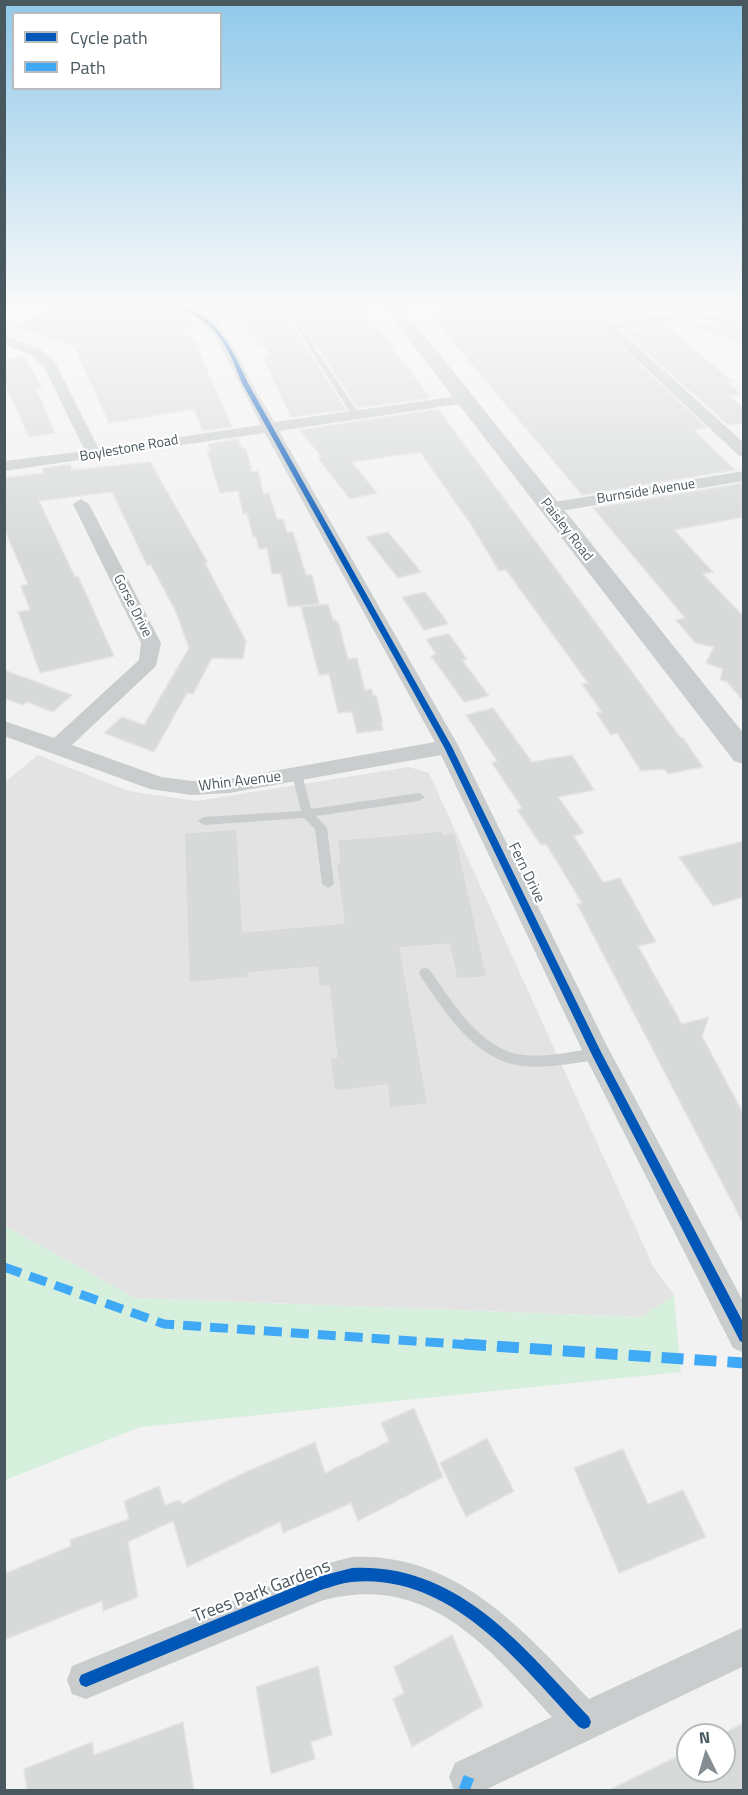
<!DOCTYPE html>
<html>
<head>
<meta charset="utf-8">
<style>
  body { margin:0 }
  #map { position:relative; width:748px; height:1795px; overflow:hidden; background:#f2f2f2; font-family:"Titillium Web",sans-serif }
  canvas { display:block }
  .frame { position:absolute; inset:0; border:6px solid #49575e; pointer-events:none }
  .legend { position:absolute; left:12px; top:12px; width:210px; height:78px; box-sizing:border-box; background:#fff; border:2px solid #b6bcbf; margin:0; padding:8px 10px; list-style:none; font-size:18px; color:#49575e }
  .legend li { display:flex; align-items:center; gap:12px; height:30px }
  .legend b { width:30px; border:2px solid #b6bcbf }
  .north { position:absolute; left:676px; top:1723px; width:60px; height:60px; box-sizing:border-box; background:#fff; border:2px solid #b6bcbf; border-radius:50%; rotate:355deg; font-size:16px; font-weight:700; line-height:24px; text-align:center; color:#49575e }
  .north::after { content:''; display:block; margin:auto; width:21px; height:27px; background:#848d92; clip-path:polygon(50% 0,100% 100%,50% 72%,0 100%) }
</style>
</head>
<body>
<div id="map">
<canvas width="748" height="1795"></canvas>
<div class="frame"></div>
<ul class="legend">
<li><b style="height:8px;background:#0057b8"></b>Cycle path</li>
<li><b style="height:8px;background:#3fa9f5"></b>Path</li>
</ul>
<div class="north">N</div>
</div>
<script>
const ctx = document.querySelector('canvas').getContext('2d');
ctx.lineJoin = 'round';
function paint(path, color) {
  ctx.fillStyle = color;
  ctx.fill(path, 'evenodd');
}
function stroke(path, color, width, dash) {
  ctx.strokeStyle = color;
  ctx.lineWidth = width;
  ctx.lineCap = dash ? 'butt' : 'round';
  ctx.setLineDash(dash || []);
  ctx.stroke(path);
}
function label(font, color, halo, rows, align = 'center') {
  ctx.font = font + ' "Titillium Web",sans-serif';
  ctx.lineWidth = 4.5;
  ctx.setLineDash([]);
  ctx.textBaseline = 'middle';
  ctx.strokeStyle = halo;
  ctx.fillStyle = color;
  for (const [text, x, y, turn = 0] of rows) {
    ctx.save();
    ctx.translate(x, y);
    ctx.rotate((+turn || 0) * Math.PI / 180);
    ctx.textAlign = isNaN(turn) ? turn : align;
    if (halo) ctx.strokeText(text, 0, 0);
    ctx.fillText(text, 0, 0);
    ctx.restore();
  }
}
paint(new Path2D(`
  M38,755l90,36 69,10 212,-34 20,6 224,493 21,29 -32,22 -507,-19 -130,-72v-444z`), '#e4e3e4');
paint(new Path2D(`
  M5,1226l130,72 506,19 33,-22 7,77 -540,55 -136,53z`), '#d7f0dd');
const building = new Path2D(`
  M59,305h113l27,20 -17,4 12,12 38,86 -29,4 -9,-22 -85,14 -35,-77 -59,-20z
  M191,305h80l21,20 54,85 -55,7 -28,-60 9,-1 -38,-40 -17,5z
  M283,305l79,2 68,91 -72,10 -58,-87z
  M487,305h90l130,123 -13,2 41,40 -153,25 -154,-183z
  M596,305h46l11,9 -41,6z
  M645,305h99v41l-60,-24 38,2 2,-2 -2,-8 -31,-5 -30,4z
  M665,325l68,57h-6l14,12 -12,2 15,12v15l-16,2 -105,-94z
  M23,355l19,33h-6l19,45 -26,4 -25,-56v-19z
  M438,409l242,328 3,1 20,29 -35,7 -4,-5 -23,2 -24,-38 -6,2 -15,-22 6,-1 -20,-28 6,-1 -82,-113 -7,1 -29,-48 -50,-71 -68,10 25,31 -27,6 -32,-41 4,-1 -23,-27z
  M238,439l4,9h4l6,24 6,-1 5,23 6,-1 8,26h6l4,13h6l13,43h6l7,29 -31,3 -7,-34 -9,1 -5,-26 -8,1 -3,-12h-3l-6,-24 -4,1 -5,-23 -18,2 -13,-42h4l-3,-7z
  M150,462l58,101h-3l41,78 -3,18 -31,-1 -19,36 -6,-1 -33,59 -50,-19 18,-16 22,8 45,-77 -13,-36 -25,-47h-4l-35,-73 -73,9 36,76 3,-1 36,80 -74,17 -22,-61 12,-2 -9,-24 7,-2 -24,-56v-50l40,-5 -2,-5 15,-2 13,-2 2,6z
  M744,483v34l-70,13 39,42 -10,2 41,43v85l-17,-20 -7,-2 3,-11 -17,-6 8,-16 -19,-4 -19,-23 9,-2 -92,-110z
  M388,532l33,40 -23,6 -32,-41z
  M425,592l20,27 3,5 -24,6 -22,-33z
  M328,604l5,16h3l3,5 9,34 9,-1 8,32 7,-1 1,7 3,-1 7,28h-2l2,7 -26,3 -5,-21 -14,1 -9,-39 -10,1 -18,-68z
  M449,634l18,25 -5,1 27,36 -25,6 -33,-46 5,-2 -10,-15z
  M4,670l68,25 -19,17 -26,-10 -4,3 -19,-7z
  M493,708l39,54 40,-7 22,35 -36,7 26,36 -10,3 29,46 17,-4 36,64 -18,4 44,78 27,-7 -7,19 42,79v110l-167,-321 5,-1 -36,-59 -5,1 -24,-35 5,-2 -30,-45 5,-2 -31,-46z
  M237,829l6,103 101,-9 -8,-60h4l-3,-23 105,-9 1,3 12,-1 32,144 -30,2 -8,-35 -49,4 28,156 -38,4 -3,-23 -53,6 -4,-33 7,-1 -8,-71 -10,1 -2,-20 -69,6 1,4 -60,6 -5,-150z
  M744,841v56l-31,9 -34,-49z
  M414,1408l29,69 -85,44 -7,-18 -68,30 -3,-11 -93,45 -14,-46 -45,21 10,55 -35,14 -1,-10 -98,39v-66l67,-28 -1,-6 59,-21 -5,-18 35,-15 6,19 15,-5 2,4 55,-28 78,-34 10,31 64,-32 -8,-18z
  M487,1438l27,53 -48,26 -26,-54z
  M623,1449l25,55 35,-14 23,47 -87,36 -45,-105z
  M452,1635l31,71 -71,41 -19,-48 11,-6 -10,-26z
  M318,1666l14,69 -21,7 4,17 -44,15 -15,-87z
  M183,1722l11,69h-167l-3,-22 68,-27 2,13z
  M744,1723v68h-137l81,-40v20h36v-36h-4z`);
paint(building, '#d8dada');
stroke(building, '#e3e4e5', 1.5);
paint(new Path2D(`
  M273,305h7l18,17 60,90 -1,2h-6l-57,-90z
  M297,770l5,4 9,35 108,-16 6,4 -6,4 -103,15 11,12 7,56 -6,4 -6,-4 -7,-55 -11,-11 -100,7 -6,-4 6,-4 97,-6 -9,-37z
  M425,968l4,1c23,32 51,81 94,86 25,3 50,-4 74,-7l5,2 2,4 -2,4 -5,2c-24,3 -50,9 -74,6 -49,-6 -77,-53 -102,-89l-2,-4 2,-4z`), '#c9cdce');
paint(new Path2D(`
  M174,305c44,0 60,42 77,77 7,13 16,27 23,40l192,-27 7,4 -7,4 -187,28 180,316 148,299 137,257v50l-11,-5 -149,-294 -143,-299 -212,38 -37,2 -42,-6 -146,-53v-15l50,17 85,-78 2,-17 -68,-139 8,-5 8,5 72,139 -5,23 -84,79 89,32 31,4 37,-2 206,-37 -170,-309 -261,38v-10l81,-10 -41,-84 -12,-11 -28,-12v-9l38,15 13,12 44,87 162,-24 -45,-87 -14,-14z
  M579,305h14l18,17 80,-11 31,5v6l-31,-3 -73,10 126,114v14l-6,-2z
  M744,471v10l-196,32 -8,-5 8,-5z
  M352,1557c104,-5 172,74 237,142l155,-72v39l-259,124h-31l-5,-13 6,-14 97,-46c-64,-70 -125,-146 -231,-116l-235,98 -14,-5 -5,-14 5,-14 249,-101z`), '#c9cdce');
paint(new Path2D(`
  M382,305h18l344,429v30l-10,-3z`), '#cacdcf');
stroke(new Path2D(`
  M4,1267l160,57 322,22`), '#3fa9f5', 9, [18, 9]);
stroke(new Path2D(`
  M464,1344l280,19
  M464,1790l5,-13`), '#3fa9f5', 11, [22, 11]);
paint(new Path2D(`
  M178,305c8,0 14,5 21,9 26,17 36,42 49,69l204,364 149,305 143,272v19l-4,-2 -147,-284 -149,-310 -202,-364c-9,-22 -17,-45 -36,-60 -9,-7 -19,-12 -28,-18z
  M352,1568c107,-5 171,79 237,149l2,5 -2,5 -5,2 -5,-2c-60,-64 -128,-154 -227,-145 -11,1 -21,5 -31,8l-235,97 -5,-2 -2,-5 2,-5 240,-99z`), '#0057b8');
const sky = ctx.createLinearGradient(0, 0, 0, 556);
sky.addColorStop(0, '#90c9ea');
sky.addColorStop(0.55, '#f9f9f9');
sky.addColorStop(1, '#f9f9f900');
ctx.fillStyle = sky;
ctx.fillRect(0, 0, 748, 556);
label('14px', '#49575e', '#fff', [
  ["Boylestone Road",129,449,-10],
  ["Burnside Avenue",646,492,-9],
  ["Paisley Road",566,530,52],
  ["Gorse Drive",132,606,63]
]);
label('15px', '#49575e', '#fff', [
  ["Whin Avenue",240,782,-7],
  ["Fern Drive",526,873,64]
]);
label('18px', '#49575e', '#fff', [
  ["Trees Park Gardens",262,1592,-21]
]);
</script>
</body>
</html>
